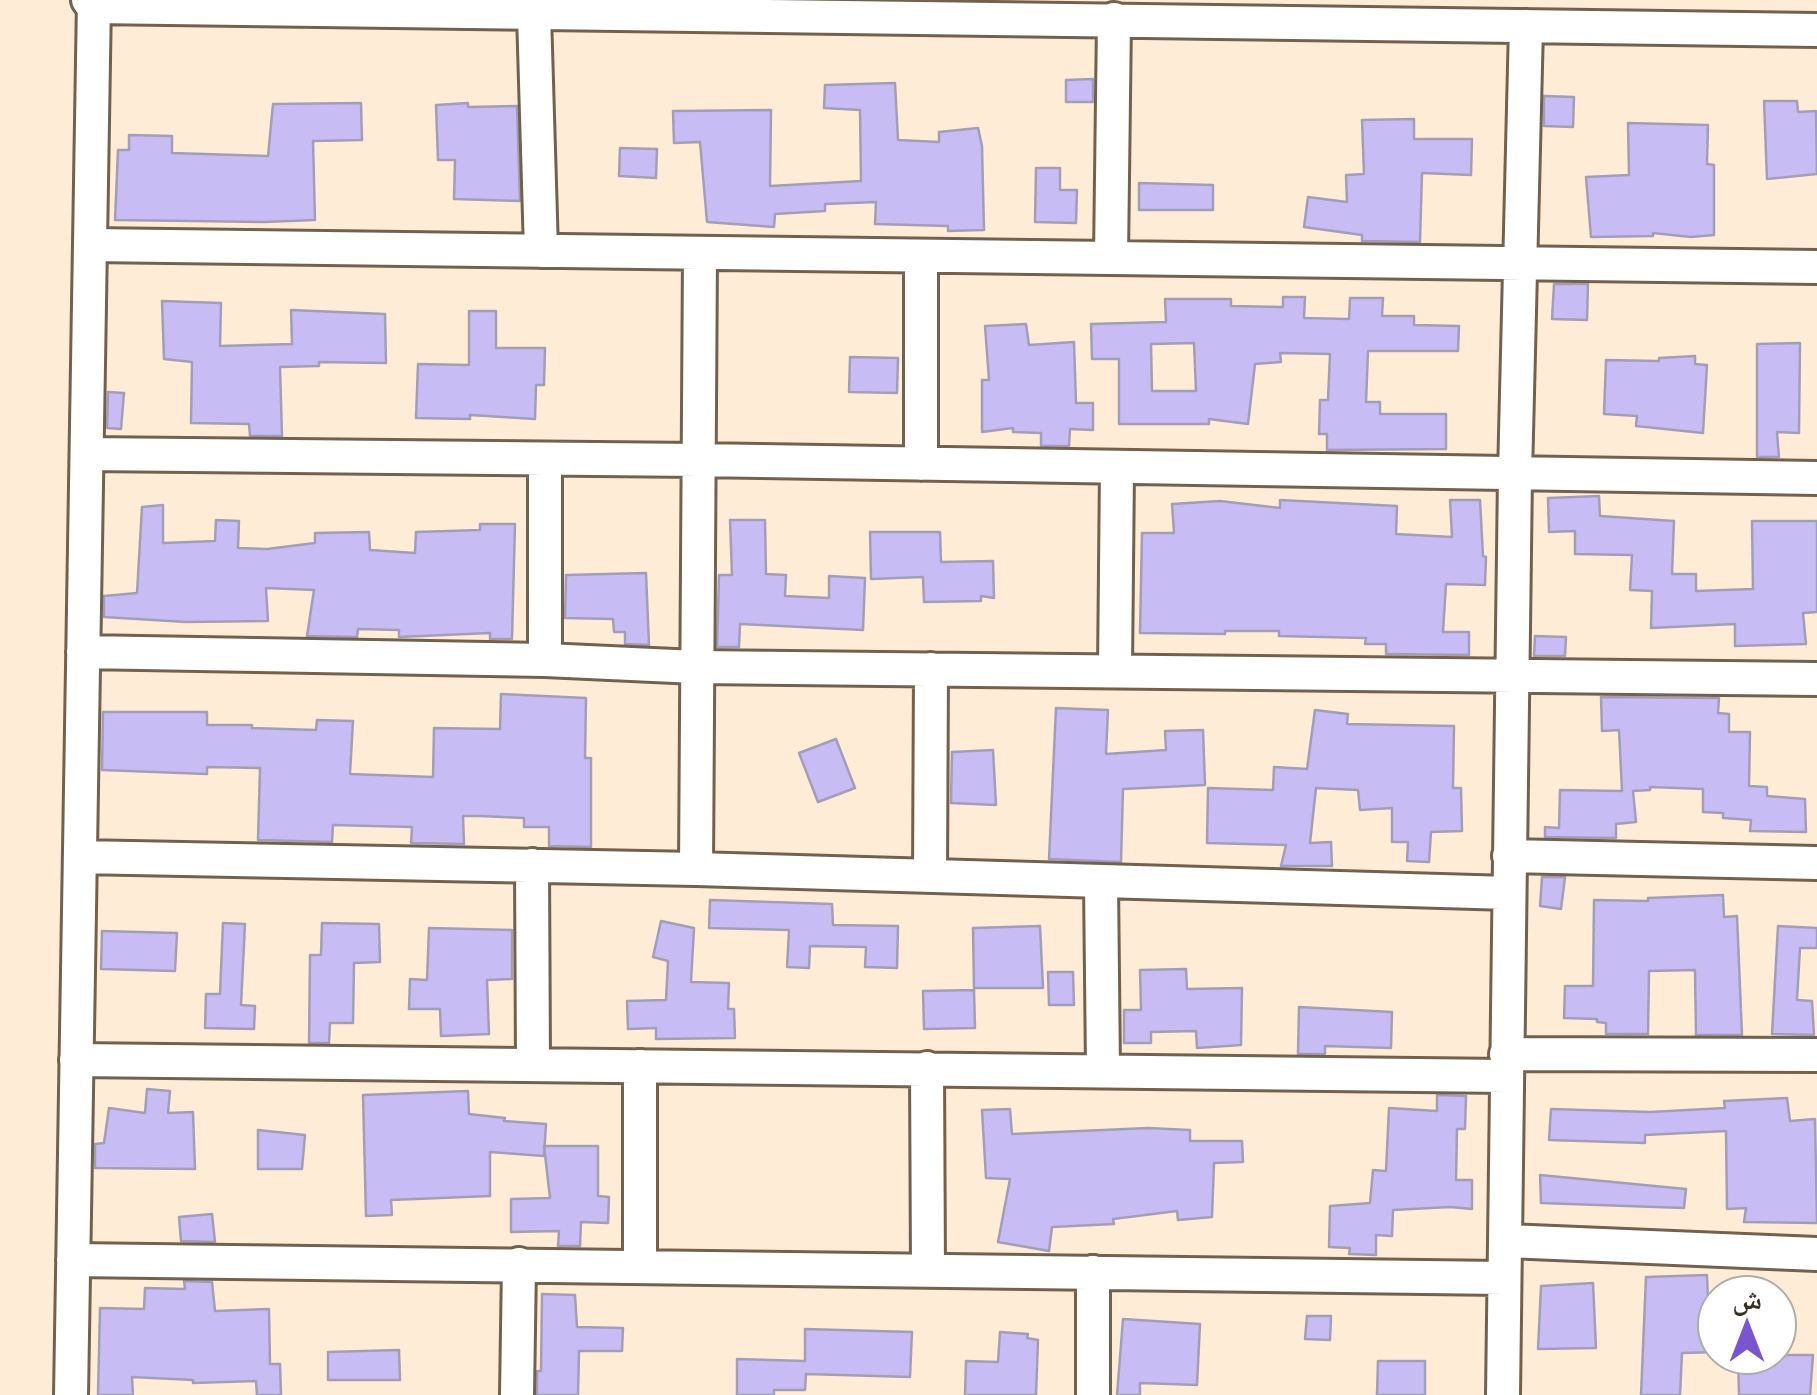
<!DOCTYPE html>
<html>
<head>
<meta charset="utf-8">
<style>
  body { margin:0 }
  #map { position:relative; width:1817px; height:1395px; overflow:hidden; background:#ffecd6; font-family:Literata,"Noto Naskh Arabic",serif }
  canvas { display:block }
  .north { position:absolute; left:1697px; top:1275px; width:100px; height:100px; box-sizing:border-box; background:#fff; border:2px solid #afada9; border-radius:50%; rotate:0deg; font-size:28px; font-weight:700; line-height:40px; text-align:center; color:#383128 }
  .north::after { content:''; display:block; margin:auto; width:35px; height:45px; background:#7a55ce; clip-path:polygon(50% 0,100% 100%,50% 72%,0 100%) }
</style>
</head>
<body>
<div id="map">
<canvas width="1817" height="1395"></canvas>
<div class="north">ش</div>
</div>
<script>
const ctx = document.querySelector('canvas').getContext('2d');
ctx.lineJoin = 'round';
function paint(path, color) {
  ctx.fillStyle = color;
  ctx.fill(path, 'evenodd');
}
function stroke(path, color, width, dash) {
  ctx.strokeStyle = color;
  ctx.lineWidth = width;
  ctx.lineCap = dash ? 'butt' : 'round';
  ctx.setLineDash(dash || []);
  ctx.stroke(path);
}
const building = new Path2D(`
  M1093,79v23h-27v-22z
  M895,83l3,57 41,2v-10l39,-4 4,18 2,84 -36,1v-5l-73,-2 1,-22 -51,2v7l-50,3 -1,13 -67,-5 -7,-80 -26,1 -1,-32 98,-1 -1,76 91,-5 -1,-71 -36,-2 1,-23z
  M1544,96l30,1 -1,30 -29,-1z
  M1764,101h33l1,11 18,-1 1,63 -50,5z
  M361,103l1,37 -49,1 2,79 -51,2 -149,-2 3,-70h11v-15l43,1v17l96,3 5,-52z
  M468,103v4l49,-1 3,95 -66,-2 1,-39h-17l-2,-55z
  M1414,119v20h58l-1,36 -49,-2 -2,69 -58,-1v-6l-58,-8 4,-30 39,5 -1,-27 18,-1 -2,-54z
  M1628,123l80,2 -1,39 7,1v70l-23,2 -38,-4v3l-62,1 -5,-60 43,-2z
  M620,148l37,1 -1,29 -37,-2z
  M1036,168h24v22h17l-1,33 -41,-1z
  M1139,183l74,2v25h-74z
  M1554,284h34l-1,36 -35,-1z
  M1283,297h22l-1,21 45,1 1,-21h33l-1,18h32v9l45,1 -1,25h-90l-2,51h14v12h66v35l-119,1v-16h-8l1,-34h8l2,-46 -50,-1 1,9 -26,2 -7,60 -39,-5v5h-90v-65h-27l-1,-35 75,-2 -1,-23h66v7l52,1zM1194,343l2,48h-44l-1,-47z
  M162,301l59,2 -1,43 72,-2 -1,-34 94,4 1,49 -67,-1v4l-39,1 2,69h-32l-1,-12 -58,-1 1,-61 -28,-3z
  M469,311h27v37h49l-1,37h-8l-1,34 -65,-4v4l-54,-1 2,-54 51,1z
  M1026,324l3,21 45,-3 2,61h17v27l-23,-1 -1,17h-28v-13l-28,-1v-4l-31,4v-52h7l-4,-54z
  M1800,343l-1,90 -22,-1 2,25h-22v-113z
  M1695,356v8l12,1 -4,68 -67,-7 1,-10 -33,-2 2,-54 53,1v-3z
  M850,357l48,1 -1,35 -48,-1z
  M108,392l16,1 -3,36 -14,-1z
  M1599,496l1,20 74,5 -2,53h24v17l57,-2 -1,-68h65v91l-14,1 3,31 -71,2v-22l-84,4 1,-37 -22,-1 2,-35 -57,-1v-23l-26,1 -1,-34z
  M1280,500l117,6 -1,28 56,3 -2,-37h30l3,56 3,1 -1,28 -39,-1 -3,48h26v23l-83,-1v-10h-21l1,-6 -87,-2v-5h-54v3l-85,-1 2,-100h32l-2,-29 48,-3 60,7z
  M163,505v38l52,-2 1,-21 23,1 -1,27 29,1 48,-6v-10l54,-1 1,18 45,3 1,-21 64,-2v-6h35l-3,115h-22v-6l-91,4v-7l-41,-1 -1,8 -50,-1 7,-46 -48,-2 2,33 -82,1 -82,-5v-21l33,-3 5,-86z
  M730,520h35l1,54 20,1 -1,21 44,2v-22l36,2 -2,52 -123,-6 -1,23h-22l2,-72h13z
  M870,532h70l1,30 52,-1 1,37 -13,-2v5l-57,1 -1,-25 -52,2z
  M646,573l3,72 -24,-1v-12h-11l-1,-13 -48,-1 1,-43z
  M1535,636l31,1 -1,19h-31z
  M501,694l85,4 -1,60h6v89l-42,-1v-19h-25v-9l-44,-2h-17l1,28 -53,-1 1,-16 -79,-2 -1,17 -74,-2 2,-72 -53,-1v7l-105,-4 1,-58h104v13h45v3l64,2 1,-10 36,1 -3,53 83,3 1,-49 66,1z
  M1601,697l118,1 -1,15 11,1v18h21l-1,54 18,1v9l38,3 1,33 -56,-1 1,-11 -28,-2v-5l-20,-1v-23l-53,-2v3l-17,1 3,31 -20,2v14l-71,-1v-10l14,1 1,-38 62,1 -3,-61 -17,1z
  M1056,708l52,2 -2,44 60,-4 -1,-19 38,-1 2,55 -82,4 -2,73 -72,-3z
  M1315,710l33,4 -1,10 107,2 -1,62h8l1,43 -31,1 -2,30 -22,-1 1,-19h-16v-34l-32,2 -2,-20 -42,-2 -6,55 21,-1 1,24h-51l5,-21 -79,-2 1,-55 65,2 1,-23 33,2z
  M836,739l19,49 -37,14 -19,-49z
  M993,750l3,55 -45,-2 1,-51z
  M1542,877h23l-4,32 -21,-3z
  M1723,895l1,22 13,-1 5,119h-46l-1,-65 -46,1 -1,63h-42v-11l-9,-1v-3l-33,-1 1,-32h28l1,-86 54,1v-3z
  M710,900l122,4 1,21 65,1 -1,42 -32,-1 1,-20 -56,-1 -1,22 -22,-1 2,-37 -80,-2z
  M661,921l33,7 -3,54 38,1 -1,26h6l1,29 -79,1v-11l-28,1 -1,-28 39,-1 2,-39 -15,-4z
  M223,923l22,1 -4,81 14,1 -1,23 -49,-1 1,-34h14z
  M322,923l57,1 1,38 -26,1 -1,60h-23l-1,20h-20l1,-88h11z
  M1040,926l3,62h-69l-1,-60z
  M1778,926l39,2v20h-17l-3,52 15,1 2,34 -42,-1z
  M429,928l83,2v49l-25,1 2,54 -48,2 -1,-27h-31l1,-30 17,1z
  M102,931l75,2 -2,38 -74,-2z
  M1186,969l1,20 55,-1 -1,57 -44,3 -1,-17 -45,1v11h-27v-33h17l-1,-40z
  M1048,972h25l1,33h-25z
  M974,990l1,38 -51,1 -1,-38z
  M1299,1007l93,5 -1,36 -66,-2v8h-27z
  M147,1089l23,2 -2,22 25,-1 2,57 -100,-1v-24l9,-1 5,-35 36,5z
  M468,1091l1,23 36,4 -1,3 42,3 -2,32 -54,-4v44l-99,4 1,15 -26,1 -3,-121z
  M1437,1095l29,1 -1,33h-8l-1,51h16v29l-22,-2 -57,3 -1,26 -16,-1v20l-27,-1 1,-6 -21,-1 1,-41 40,-3 3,-33 13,1 3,-63 48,3z
  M1787,1098l3,23 25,-2 2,104 -73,-1 2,-14 -19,1 -1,-78 -81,4v8l-96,-3 2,-31 99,3 75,-4 -1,-7z
  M1010,1109l2,25 136,-6 42,2v11h52l1,21 -29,1 -2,54 -34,3 -1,-9 -64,8 1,5 -62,3 -3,24 -51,-9 12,-63 -24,-1 -4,-68z
  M258,1130l47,5 -3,34h-44z
  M544,1146h54v50l11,1 -1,26 -27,-1 -1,24h-22l1,-15 -48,1v-33l39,-1z
  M1540,1175l146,14 -2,19 -143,-5z
  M212,1214l3,28 -34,-1 -2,-24z
  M1707,1275l1,26 9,1v50l-35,1 -2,42h-39l5,-118z
  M184,1281l28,1 3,29 54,-2 1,55h10l1,31h-24l-1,-14 -63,2v-3l-61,-3 1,18h-35l2,-87 44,1 1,-21 40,1z
  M1593,1283l3,65 -58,1 3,-63z
  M542,1294l33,1 2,32 46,1 -1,23h-43l-1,44h-41v-24h4z
  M1307,1316h24l-1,24 -25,-1z
  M1123,1319l77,5 -3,61 -57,-2v12h-23z
  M805,1329l107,3 -2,45 -104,-3 -1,16h-31v5h-37v-36l68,2z
  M1000,1332l28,2 -1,4 11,2 -2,55h-71l1,-34 32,1z
  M399,1350l1,30h-72v-28z
  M1738,1355h75l-3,40h-71z
  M1378,1361h47v34h-48z`);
paint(building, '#c7bcf4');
stroke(building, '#a39eb7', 2.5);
const minor = new Path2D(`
  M88,0l5,7 1724,23
  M534,14l7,237
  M90,245l1727,22
  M921,256v208
  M1111,257l3,-238
  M87,454l611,6 1119,18
  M545,461v199
  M83,652l462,8 151,7 1121,12
  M1115,669l2,-201
  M1509,856l308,7
  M80,857l616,12 813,24
  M532,865l1,199
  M696,869l4,-615
  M930,876l1,-207
  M1101,882l2,188
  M1506,1054l311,1
  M76,1060l1430,16
  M640,1066v200
  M927,1068l1,202
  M1507,1241l310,13
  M73,1260l1430,18
  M1093,1272v123
  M71,1395l23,-1395
  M517,1395l2,-131
  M1503,1395l12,-920 11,-449`);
stroke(minor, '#71614e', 38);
stroke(minor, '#fff', 32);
</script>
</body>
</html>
